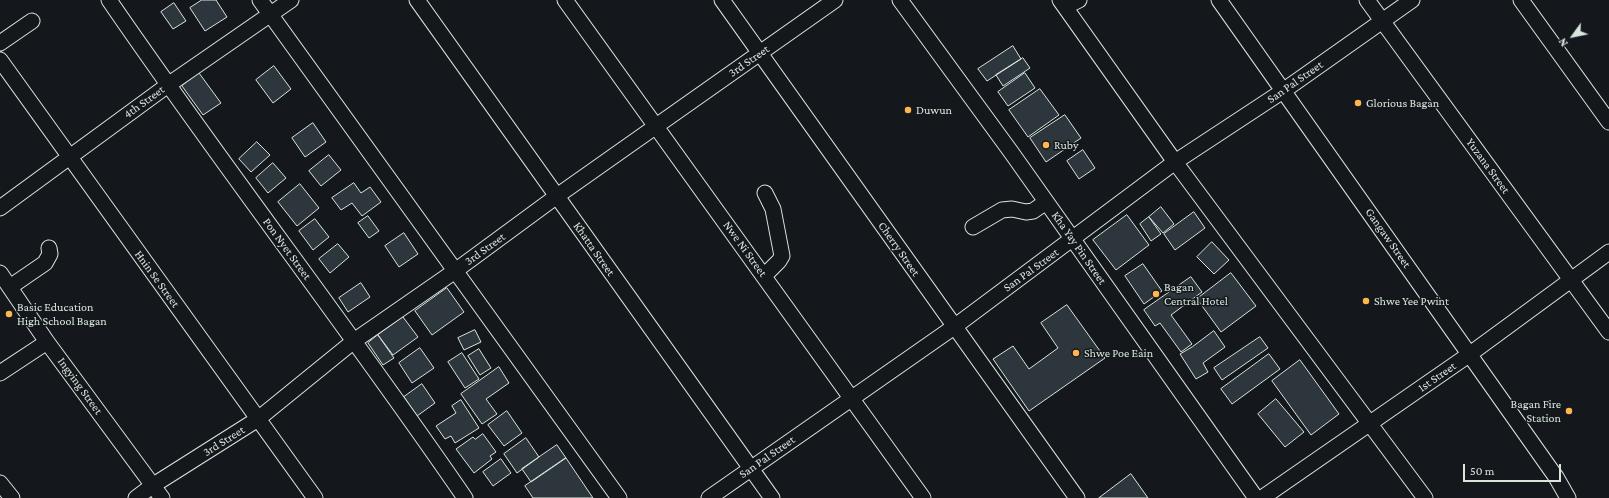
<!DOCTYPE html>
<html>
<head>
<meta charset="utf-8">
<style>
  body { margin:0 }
  #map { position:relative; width:1609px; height:498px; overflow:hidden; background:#14181c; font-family:"Crimson Pro",serif }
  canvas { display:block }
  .north { position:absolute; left:1553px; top:16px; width:40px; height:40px; -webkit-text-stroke:3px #14181c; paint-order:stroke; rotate:237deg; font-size:11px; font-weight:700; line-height:16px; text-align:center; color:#d8e6dc }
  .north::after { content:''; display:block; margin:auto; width:14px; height:18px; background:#d8e6dc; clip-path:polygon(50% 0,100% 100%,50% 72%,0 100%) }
  .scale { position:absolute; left:1463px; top:464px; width:98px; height:18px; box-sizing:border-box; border:2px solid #d8e6dc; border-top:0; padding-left:5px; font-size:12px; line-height:14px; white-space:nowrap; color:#d8e6dc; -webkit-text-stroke:3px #14181c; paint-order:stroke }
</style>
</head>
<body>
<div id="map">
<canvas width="1609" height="498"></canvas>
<div class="north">N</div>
<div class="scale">50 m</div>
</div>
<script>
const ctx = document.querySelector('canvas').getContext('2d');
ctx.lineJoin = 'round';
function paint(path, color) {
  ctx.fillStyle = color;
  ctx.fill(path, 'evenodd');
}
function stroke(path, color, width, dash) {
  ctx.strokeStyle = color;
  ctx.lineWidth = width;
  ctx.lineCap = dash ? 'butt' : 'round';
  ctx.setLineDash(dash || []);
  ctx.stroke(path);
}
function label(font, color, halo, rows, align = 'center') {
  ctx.font = font + ' "Crimson Pro",serif';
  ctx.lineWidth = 3;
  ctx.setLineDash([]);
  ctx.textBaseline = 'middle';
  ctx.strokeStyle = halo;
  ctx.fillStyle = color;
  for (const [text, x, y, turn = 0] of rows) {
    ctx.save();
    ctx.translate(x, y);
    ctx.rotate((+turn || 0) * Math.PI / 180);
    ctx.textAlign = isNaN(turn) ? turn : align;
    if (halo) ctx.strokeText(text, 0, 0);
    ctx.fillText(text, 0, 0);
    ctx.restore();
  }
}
const building = new Path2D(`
  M202,0h14l11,17 -22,14 -15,-23z
  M174,3l12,18 -13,8 -12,-17z
  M1013,46l8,13 -34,22 -9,-12z
  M1023,58l7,10 -27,18 -7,-11z
  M274,66l17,23 -18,14 -17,-23z
  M199,73l22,30 -18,12 -21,-29z
  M1025,73l10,15 -27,18 -10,-14z
  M1040,89l19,26 -31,22 -19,-27z
  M1065,115l16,23 -35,24 -16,-24z
  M313,123l13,19 -21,15 -13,-19z
  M257,142l13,13 -19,17 -12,-13z
  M1083,150l12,18 -16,11 -12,-18z
  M329,155l12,15 -20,16 -12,-15z
  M273,163l13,15 -18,15 -12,-15z
  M354,183l7,10 9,-6 11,15 -19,14 -10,-13 -11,7 -9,-12z
  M300,184l19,24 -22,18 -19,-24z
  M1161,207l13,17 -11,9 -14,-16z
  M1194,212l11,16 -30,22 -11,-16z
  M1127,215l22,30 -33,25 -23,-30z
  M368,216l11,15 -10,7 -11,-15z
  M1149,217l12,17 -10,7 -11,-17z
  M315,219l14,18 -16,13 -14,-19z
  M404,233l14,21 -19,13 -14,-21z
  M1212,242l17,18 -15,14 -17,-17z
  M338,244l11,13 -19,16 -11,-14z
  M1143,264l19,27 -18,13 -19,-28z
  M1231,273l25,33 -35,26 -24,-33z
  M1191,277l11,15 -31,23 21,29 -11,8 -21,-29 -5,3 -11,-16z
  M361,283l9,14 -22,15 -9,-14z
  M447,288l17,24 -32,23 -17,-24z
  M1067,305l38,53 -76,53 -36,-52 20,-13 16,23 29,-21 -17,-25z
  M403,317l15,20 -25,18 -15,-20z
  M475,330l6,12 -17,8 -6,-12z
  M1214,331l11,16 -22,16 5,9 -12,7 -16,-25 12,-7z
  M378,335l16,23 -11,7 -15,-22z
  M1260,337l8,11 -46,32 -8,-12z
  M420,348l14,20 -22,15 -13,-20z
  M479,349l12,19 -11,7 -12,-19z
  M462,353l17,26 -14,9 -17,-26z
  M1269,354l11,15 -48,35 -11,-15z
  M1300,360l39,54 -28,21 -39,-54z
  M499,367l10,16 -23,16 11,15 -15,10 -21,-30z
  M422,384l13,19 -18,13 -13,-19z
  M1276,399l28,33 -19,15 -27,-33z
  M461,400l18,28 -24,15 -4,-7 -6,3 -9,-13 20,-13 -4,-7z
  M507,411l15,22 -18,13 -16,-21z
  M483,434l13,18 -6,4 2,3 -18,14 -18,-24 17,-12 2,2z
  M526,438l13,19 -22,16 -13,-19z
  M557,445l9,13 -35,24 -9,-13z
  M566,458l27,40h-60l-8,-12z
  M501,459l10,14 -18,13 -10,-14z
  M1131,474l17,24h-49z`);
paint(building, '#2c363c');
stroke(building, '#d8e6dc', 1);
const minor = new Path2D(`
  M109,0c115,168 241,330 356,498
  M260,0l359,498
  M417,0l355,498
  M565,0l358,498
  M722,0l355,498
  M900,0l111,152 245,346
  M1060,0l115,162 250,336
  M1219,0l337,477 12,21
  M1367,0l242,332
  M1521,0l88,122
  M1065,7l14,-7
  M0,43l32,-22
  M0,60l315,438
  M0,208l168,-123 123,-85
  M973,227l29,-17 10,-1 14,3 7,-1 13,-9
  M0,273l47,69 115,156
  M764,276l15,-15 3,-5 -9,-47 -8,-16
  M10,287l35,-24 5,-9 -1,-6
  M0,373l47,-31
  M0,483l12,15
  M136,498l16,-12 106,-67 96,-78 101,-70 102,-75 278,-196
  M709,498l245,-171 221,-165 108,-71 129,-91
  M1262,498l208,-144 139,-102`);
stroke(minor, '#d8e6dc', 17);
stroke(minor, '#14181c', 15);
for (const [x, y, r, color] of [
  [1358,103,4,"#ffb74d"],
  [908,110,4,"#ffb74d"],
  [1046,145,4,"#ffb74d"],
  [1156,294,4,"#ffb74d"],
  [1366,301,4,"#ffb74d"],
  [9,314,4,"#ffb74d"],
  [1076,353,4,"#ffb74d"],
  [1569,411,4,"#ffb74d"]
]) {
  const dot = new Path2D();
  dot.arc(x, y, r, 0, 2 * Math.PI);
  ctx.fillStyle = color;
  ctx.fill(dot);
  stroke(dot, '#14181c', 1.5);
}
label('12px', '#d8e6dc', '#14181c', [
  ["3rd Street",749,61,-35],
  ["San Pal Street",1295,82,-35],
  ["4th Street",144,102,-36],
  ["Yuzana Street",1488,166,54],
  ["Gangaw Street",1388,238,55],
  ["Kha Yay Pin Street",1079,248,55],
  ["Pon Nyet Street",287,249,54],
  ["3rd Street",485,249,-36],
  ["Khatta Street",594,249,55],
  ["Nwe Ni Street",745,249,54],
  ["Cherry Street",899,249,55],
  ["San Pal Street",1031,270,-36],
  ["Hnin Se Street",157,279,54],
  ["1st Street",1437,377,-35],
  ["Ingying Street",80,386,54],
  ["3rd Street",224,441,-32],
  ["San Pal Street",767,457,-35]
]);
label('12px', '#d8e6dc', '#14181c', [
  ["Glorious Bagan",1366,103],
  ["Duwun",916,110],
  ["Ruby",1054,145],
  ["Bagan",1164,287],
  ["Central Hotel",1164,301],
  ["Shwe Yee Pwint",1374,301],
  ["Basic Education",17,307],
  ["High School Bagan",17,321],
  ["Shwe Poe Eain",1084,353],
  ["Bagan Fire",1561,404,"right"],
  ["Station",1561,418,"right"]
], 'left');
</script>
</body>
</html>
